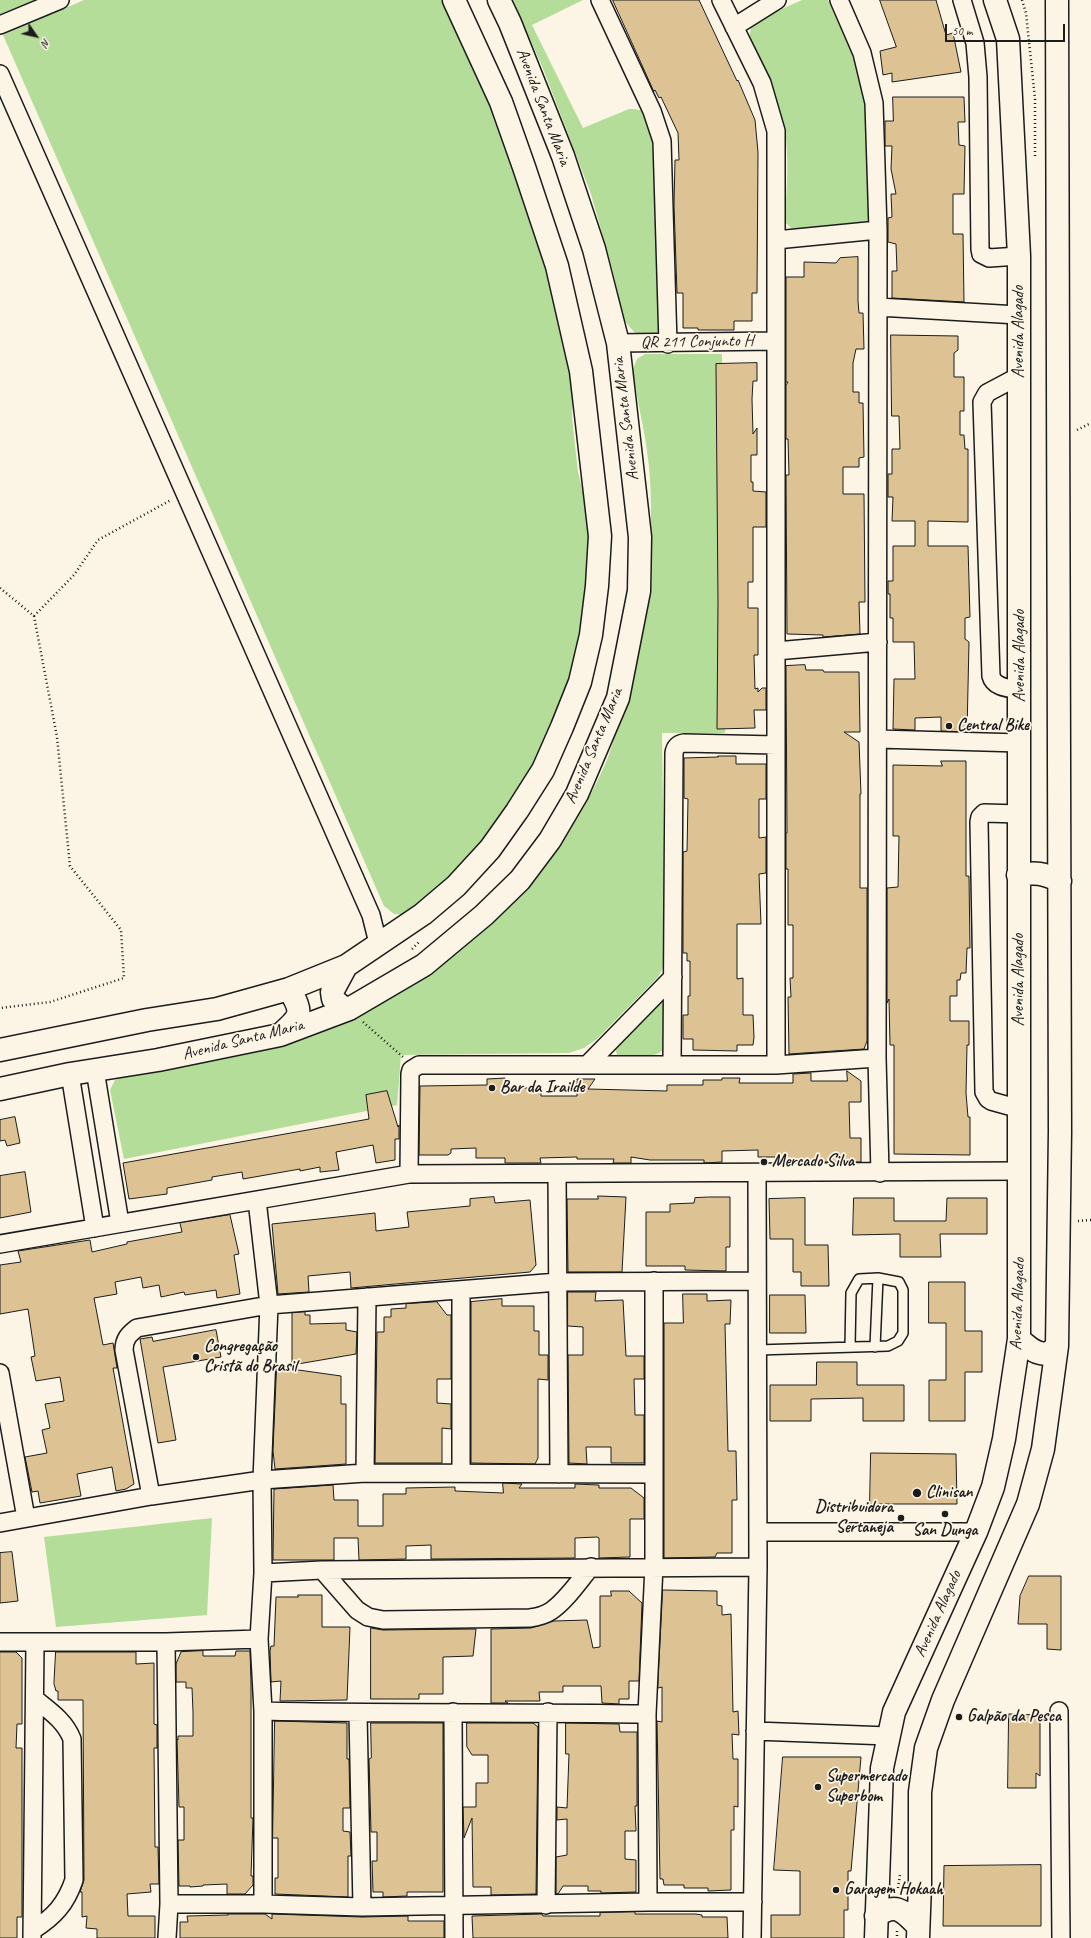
<!DOCTYPE html>
<html>
<head>
<meta charset="utf-8">
<style>
  body { margin:0 }
  #map { position:relative; width:1091px; height:1938px; overflow:hidden; background:#fcf5e5; font-family:Caveat,sans-serif }
  canvas { display:block }
  .north { position:absolute; left:16px; top:16px; width:40px; height:40px; -webkit-text-stroke:3px #fcf5e5; paint-order:stroke; rotate:124deg; font-size:11px; font-weight:700; line-height:16px; text-align:center; color:#1c1c1c }
  .north::after { content:''; display:block; margin:auto; width:14px; height:18px; background:#1c1c1c; clip-path:polygon(50% 0,100% 100%,50% 72%,0 100%) }
  .scale { position:absolute; left:945px; top:24px; width:120px; height:18px; box-sizing:border-box; border:2px solid #1c1c1c; border-top:0; padding-left:5px; font-size:12px; line-height:14px; white-space:nowrap; color:#1c1c1c; -webkit-text-stroke:3px #fcf5e5; paint-order:stroke }
</style>
</head>
<body>
<div id="map">
<canvas width="1091" height="1938"></canvas>
<div class="north">N</div>
<div class="scale">50 m</div>
</div>
<script>
const ctx = document.querySelector('canvas').getContext('2d');
ctx.lineJoin = 'round';
function paint(path, color) {
  ctx.fillStyle = color;
  ctx.fill(path, 'evenodd');
}
function stroke(path, color, width, dash) {
  ctx.strokeStyle = color;
  ctx.lineWidth = width;
  ctx.lineCap = dash ? 'butt' : 'round';
  ctx.setLineDash(dash || []);
  ctx.stroke(path);
}
function label(font, color, halo, rows, align = 'center') {
  ctx.font = font + ' Caveat,sans-serif';
  ctx.lineWidth = 3.5;
  ctx.setLineDash([]);
  ctx.textBaseline = 'middle';
  ctx.strokeStyle = halo;
  ctx.fillStyle = color;
  for (const [text, x, y, turn = 0] of rows) {
    ctx.save();
    ctx.translate(x, y);
    ctx.rotate((+turn || 0) * Math.PI / 180);
    ctx.textAlign = isNaN(turn) ? turn : align;
    if (halo) ctx.strokeText(text, 0, 0);
    ctx.fillText(text, 0, 0);
    ctx.restore();
  }
}
paint(new Path2D(`
  M0,0h35l-35,15z
  M84,0h363l35,75 66,183 26,117 -2,42 6,55 11,43 2,19 -8,99 -26,91 -44,84 -62,73 -44,34 -13,-1 -10,-8 -381,-871z
  M512,0h71l-51,25 51,103 46,-19c14,-1 18,4 24,15l8,204 -6,7 -13,1 -8,-4 -10,-12 -11,-48 -22,-78 -49,-128z
  M802,0h26l38,81 4,138 -3,6 -71,6 -4,-2 -7,-7c1,-25 4,-57 1,-82 -4,-36 -21,-69 -37,-100l2,-14 4,-5z
  M645,354h77v5l3,374h-63l3,226 -2,9 -5,9 -61,62 -13,9 -15,5 -168,2 -4,50 -273,54 -14,-69 5,-10 7,-3c74,-14 150,-25 220,-55 112,-49 209,-139 260,-251 5,-10 9,-22 12,-33 19,-51 30,-104 34,-158 1,-18 4,-37 3,-56 0,-21 0,-44 -3,-65 -3,-30 -12,-60 -15,-90l4,-10z
  M661,1003l4,1v44c-9,12 -34,9 -48,7l-2,-7 43,-44z
  M212,1518l-5,97 -151,12 -12,-90z`), '#b4dd9a');
const building = new Path2D(`
  M613,0h86l38,81 1,-1 17,40 3,32 -1,141h-5v28h-18v9h-36v-2h-15v-35h-6l-3,-88 1,-45h4l-1,-27 -17,-36 -2,1 -4,-8 -1,1z
  M880,0h56l10,35 7,-2 8,39 -69,10v-9l-9,2 -3,-24 16,-4z
  M893,97h71l1,25h-7l1,23 6,1 -1,48h-11v40h10l1,68 -72,-4v-27h5l-1,-27 -8,-2v-24l4,-1 -1,-23h5l-5,-25 1,-23h-7v-25h8z
  M858,257v44l1,12h4l1,36h-8l-3,14v29h6v11h4l1,54 -5,1v9h-16v27h21l1,108h-6l1,32 -37,3v-2l-36,-1 -1,-159h3l-1,-36h-2v-54l2,-3h-2v-105h18v-15l32,1 4,-5z
  M891,335l67,1v14l-4,3v24h10v34h-4v24h4l1,14h3v73l-40,-1v25h40l2,71 -5,1v21l4,3 -2,90 -26,-1v-14l-26,1v12l-22,-1 1,-50h21l-1,-37h-21v-24h-3v-24h-2v-13h5v-35h22v-25h-23l1,-24h-5v-23h4v-25h8l-1,-33h-7z
  M757,363v18h-4l-1,18 1,35 4,-6v27h-6v27h2v9l13,1v35h-13v55h-5v26h10v47h-4l1,34 3,-1v4l4,-4h4v22h-12l1,18 -38,1 1,-128 -2,-237z
  M805,665l1,5h17l1,2h35l1,60h-16l15,10 2,52h-1v94h7v153l-3,8 -75,5 -1,-57h3l-1,-19h3v-53h-5v-56h-2v-36h1l-1,-167z
  M718,756h18v8h30v35h-7v39l7,-1v36l-7,1 2,50h-24v55l6,-1v37h10l1,22 -1,8h-16v6l-44,-1v-11h-10v-24h5v-19h2v-35h-3v-8h-4v-101l4,-1 1,-52 -4,-1v-40l34,-1z
  M941,761h25v115h3l1,72h-3l-1,25h-5l-1,7h-3v16h-7v25h19v24h-2l-1,48 2,24h2v38l-76,-1v-109h-4l-1,-46 -2,4v-115l11,-1 1,-51h-6v-71l49,1z
  M847,1071l14,10v21h-12l1,36h11v24h-86v-5h-17v-7l-36,1v11l-18,1v-3h-54l-19,-3v6h-18l1,-4h-37v-2l-37,1 1,5h-36v-5h-29v-10l-25,1v4l-3,2h-29l1,-69 67,-1v-6l18,-1v10h36v8h36v-17h18l-7,10 79,2v-6h36v-5h19v-2h18l-1,5h54v-9l18,-1v8h36z
  M387,1091l11,36 1,-2v14h-4v21l-19,3 -3,-18 -37,7 3,18 -19,2v-5l-20,4v-2l-57,10 -1,-7 -30,5v3l-45,8v6l-38,5 -6,-36 246,-44 -3,-24z
  M15,1117l5,26 -13,3 -2,-6 -5,1v-21z
  M25,1172l6,40 -31,6v-42z
  M598,1196l28,1 -4,75h-54l-1,-73h31z
  M494,1197l1,6 35,-3 6,65 -6,7 -179,16 -1,-16 -42,4 1,16 -31,2 -6,-70 103,-11 1,18 33,-4 -2,-15 63,-6v-7z
  M709,1197h21v50h-4v24l-41,-1v-4h-39v-54h24v-8l24,-1 1,-5z
  M805,1198v47h23l1,41h-28v-14h-8v-33h-23l-1,-40z
  M854,1198h40v23h52l1,-23h40v36h-47l1,23h-41v-23l-47,1z
  M230,1215l9,39 -5,1 6,39 -23,4 -1,-8 -31,5 -1,-3 -23,5 -2,-12 -16,3 -2,-11 -26,5 2,12 -23,4 9,47 10,-2 4,25h-4l21,116 -8,5 -10,2 -4,-24 -35,7 4,22 -41,7 -2,-12 -6,1 -7,-35 22,-4 -5,-23 8,-2 -5,-24 19,-3 -4,-24 -24,4 -5,-24 4,-1 -7,-47 -28,5v-49l21,-3 -3,-11 72,-11 2,12 35,-8v-2l55,-10 -2,-9z
  M929,1282h36v49h17v41h-17v49h-36v-41h17v-57h-17z
  M568,1292h28l-1,9 28,-1 3,56h18v23h-10l1,36h9v48h-33v-16h-25l1,17 -18,-1 -1,-108h15v-28l-15,-1z
  M683,1294h24v7l24,-1 -1,24h-5l3,127h8l1,49h-5v53h-15l-2,4 -51,1v-235h19z
  M770,1295h35l1,38h-36z
  M502,1299v7h32v25h5v24h9v25l-10,-1v79l-3,6 -64,-1v-161z
  M437,1302l10,13h4v64h-14v24l14,1v25l-9,-1v35h-67l2,-131h7v-15h7v-8l15,-1v-4z
  M305,1312v3h5v9l36,-1v7l11,2 -1,22 -64,11v-52z
  M216,1330l5,27 -58,10 13,73 -18,3 -18,-104 12,-2 1,4z
  M817,1362h40v23h47v36h-41v-23l-52,1v22h-41v-36h46z
  M277,1367l64,9v28h5v60l-71,5 -2,-18z
  M871,1453l85,1 1,50h-87z
  M503,1483l19,1 -3,4h56v-4l24,1v3h32l13,10v21h-14v38l-31,1v-20l-2,-1 -22,1v20l-144,1v-14l-25,1v13l-47,1 -1,-22h-24v22h-61l1,-71 59,-4 1,15h24v26h25v-32h23v-6l49,-1v4l48,2z
  M12,1552l6,49 -18,2v-50z
  M1029,1576h32v74l-14,-1v-25h-29l2,-28z
  M663,1590l54,1v14l5,1v9l9,-1 2,98 5,-1 1,24 -7,-1 1,25h5v48l-4,-1v24h-3v60l-23,1v-3h-24v-3h-20l-1,-6h-3l-3,-158 5,1v-35l-4,1z
  M611,1591h18l13,12 -3,78h-10v18h-10v5l-17,-1 -1,-17h-38v6h-24l1,9h-35l3,2h-17v-74l40,-1 23,-7 33,-1 6,28 7,-1v-51h11z
  M298,1595h24v32h28l-3,73 -67,1 1,-20 -10,1 -1,-31 1,-5h3l2,-49h22z
  M371,1628l12,2 93,-1 -3,27 -30,1v37h-24v5h-48z
  M203,1651v5h32l1,-5h14l1,31v136h2l-2,58h2v9l-8,9h-18v-10l-24,1v1l-13,1v-1h-11l-1,-46h6v-33h-5l-2,-68 1,1v-4h15v-24l-1,-24h-6v-6h-10v-18l5,-12z
  M0,1652h16l6,6v66h-5l-1,24h6v169h-5v21h-17z
  M56,1652h80v12l18,-1v61l3,1v23h-3l1,99h3l1,37h-9l1,8 -24,2 1,22h27v22h-58v-9l-11,-1 1,-12 -5,1v-25h-2l4,-12 -1,-180h-25v-9h-2l-2,-7z
  M1009,1714l31,1v61l-4,-3v15h-28z
  M275,1721l72,2v36h2l1,49h-7v23l7,1 1,24h-3v41l-73,-3v-16h3v-40h-5z
  M371,1723h72v169h-36v4l-24,1v-5h-10l-1,-31h5v-29h-6l-2,-73 2,-1z
  M467,1723h66l5,4 -2,167 -45,1v-8h-18l-1,-69 -8,20 -1,-31h13v-24h12v-28h-16l-5,-8z
  M566,1723l53,1 1,8h17v74h-2l1,25h-11v28l11,1v32l-35,1v-2h-13v-5h-25l-5,8h-2v-37l11,-2v-36l-10,1v-13l10,1 2,-54h-3z
  M783,1757h78l-10,114h-3v39h-4v28h-73v-23h29v-44l-26,-1z
  M1041,1865v61h-98l1,-60z
  M635,1912v2h61l6,1v2h25l1,21h-255l-1,-22 70,-2 1,2h57v-3z
  M228,1914h37l7,5v-5l90,3 46,-1v5h36v17h-264v-16h8l-1,-6 41,-1z`);
paint(building, '#ddc393');
stroke(building, '#1c1c1c', 1);
const service = new Path2D(`
  M875,1347l3,-69
  M757,1350l131,-4 10,-5 5,-8v-43l-4,-8 -21,-4 -19,1 -8,14 -1,54`);
const minor = new Path2D(`
  M600,0l52,111 10,30 6,203
  M721,0l41,83 14,48v934
  M839,0l23,53 12,50 4,127 -1,828
  M962,0l13,43 3,34 2,172 1,5 8,4 30,-2
  M0,25l60,-25
  M734,27l43,-27
  M0,74l371,841 7,28
  M776,240l102,-10
  M878,307l140,8
  M618,343l158,-2
  M1019,376l-32,17 -5,9 9,274c3,12 19,12 29,14
  M776,651l102,-9
  M878,739l142,4
  M587,1065l86,-88
  M672,1065l2,-312c1,-6 4,-9 10,-10l92,2
  M95,1070l25,153
  M70,1074l25,154
  M1020,1109l-29,-8 -3,-2 -4,-7 -5,-270 1,-5 4,-4 36,1
  M409,1174l1,-100 1,-4 8,-5h357l101,-7 3,115
  M557,1174l2,300
  M257,1200l12,105 -7,175 1,93 -4,66 4,72v193l99,3 286,-5h105
  M0,1244l409,-70 611,-3
  M654,1281v193l-289,-1 -103,7 -111,16 -27,-146c0,-11 5,-16 13,-22l132,-23 289,-23 199,-1
  M461,1290v183
  M0,1373l26,145
  M365,1473l2,-176
  M0,1523l151,-27
  M758,1532h218
  M322,1570l35,40 11,7 15,3 147,-2c7,-1 15,-3 21,-7 15,-10 28,-30 40,-44
  M263,1573l59,-3 436,-3
  M0,1642h166l93,-3
  M166,1642l3,262 -2,34
  M263,1711c128,3 256,1 384,3
  M1059,1711l2,227
  M453,1712l1,226
  M358,1714l4,193
  M755,1731l133,5
  M648,1902l-1,-188 7,-148v-92
  M169,1904h94
  M546,1905l2,-193
  M33,1930c21,-13 33,-26 41,-50l-2,-141c-7,-18 -22,-28 -37,-40
  M32,1938l3,-295
  M752,1938l6,-371 -1,-394`);
const secondary = new Path2D(`
  M1018,875c18,-3 25,-2 42,6
  M346,966l-14,26 1,7 8,7 8,3
  M280,1035c21,-19 24,-21 9,-46
  M0,1050l147,-30 70,-11 72,-20 57,-23 77,-52 33,-28 34,-37 27,-38 26,-41 19,-43 18,-45 11,-47 6,-49 3,-50 -19,-165 -24,-105 -33,-99 -23,-65 -47,-102
  M0,1089l70,-15 88,-14 122,-25 69,-26 75,-44 60,-50 36,-35 30,-40 27,-46 41,-96 21,-107 1,-54 -22,-194 -24,-94 -31,-93 -53,-133 -11,-23
  M1019,1339c11,10 25,23 38,7
  M876,1916c21,-14 27,-5 42,10
  M876,1938l6,-170 12,-56 82,-180 17,-45 11,-48 15,-100v-1083l-11,-217 -13,-39
  M918,1938l2,-54v-92l6,-44 17,-48 85,-196 15,-55 14,-103 3,-215 -3,-1131`);
stroke(service, '#1c1c1c', 12);
stroke(minor, '#1c1c1c', 20);
stroke(secondary, '#1c1c1c', 25);
stroke(new Path2D(`
  M1022,0l4,13 9,86v60
  M1077,430l14,-7
  M0,588l34,28 23,121 13,129 51,64 3,48 -74,24 -50,6
  M34,616l40,-41 24,-35 73,-40
  M412,949l8,-8
  M363,1022l40,35
  M1078,1221l13,-1
  M898,1888l2,-13
  M897,1931v7`), '#1c1c1c', 2.5, [1, 3]);
stroke(service, '#fcf5e5', 9);
stroke(minor, '#fcf5e5', 17);
stroke(secondary, '#fcf5e5', 22);
for (const [x, y, r, color] of [
  [949,726,4,"#1c1c1c"],
  [492,1088,4,"#1c1c1c"],
  [764,1162,4,"#1c1c1c"],
  [196,1357,4,"#1c1c1c"],
  [917,1493,5,"#1c1c1c"],
  [945,1514,4,"#1c1c1c"],
  [901,1518,4,"#1c1c1c"],
  [959,1717,4,"#1c1c1c"],
  [818,1787,4,"#1c1c1c"],
  [836,1890,4,"#1c1c1c"]
]) {
  const dot = new Path2D();
  dot.arc(x, y, r, 0, 2 * Math.PI);
  ctx.fillStyle = color;
  ctx.fill(dot);
  stroke(dot, '#fcf5e5', 1.5);
}
label('17px', '#1c1c1c', '#fcf5e5', [
  ["Avenida Santa Maria",543,107,69],
  ["Avenida Alagado",1019,332,-90],
  ["QR 211 Conjunto H",697,342,-1],
  ["Avenida Santa Maria",626,419,-97],
  ["Avenida Alagado",1020,656,-90],
  ["Avenida Santa Maria",594,746,-67],
  ["Avenida Alagado",1019,980,-90],
  ["Avenida Santa Maria",243,1040,-14],
  ["Avenida Alagado",1018,1304,-88],
  ["Avenida Alagado",938,1614,-66]
]);
label('bold 17px', '#1c1c1c', '#fcf5e5', [
  ["Central Bike",957,726],
  ["Bar da Irailde",500,1088],
  ["Mercado Silva",772,1162],
  ["Congregação",204,1347],
  ["Cristã do Brasil",204,1367],
  ["Clinisan",926,1493],
  ["Distribuidora",893,1508,"right"],
  ["Sertaneja",893,1528,"right"],
  ["San Dunga",945,1531,"center"],
  ["Galpão da Pesca",967,1717],
  ["Supermercado",826,1777],
  ["Superbom",826,1797],
  ["Garagem Hokaah",844,1890]
], 'left');
</script>
</body>
</html>
